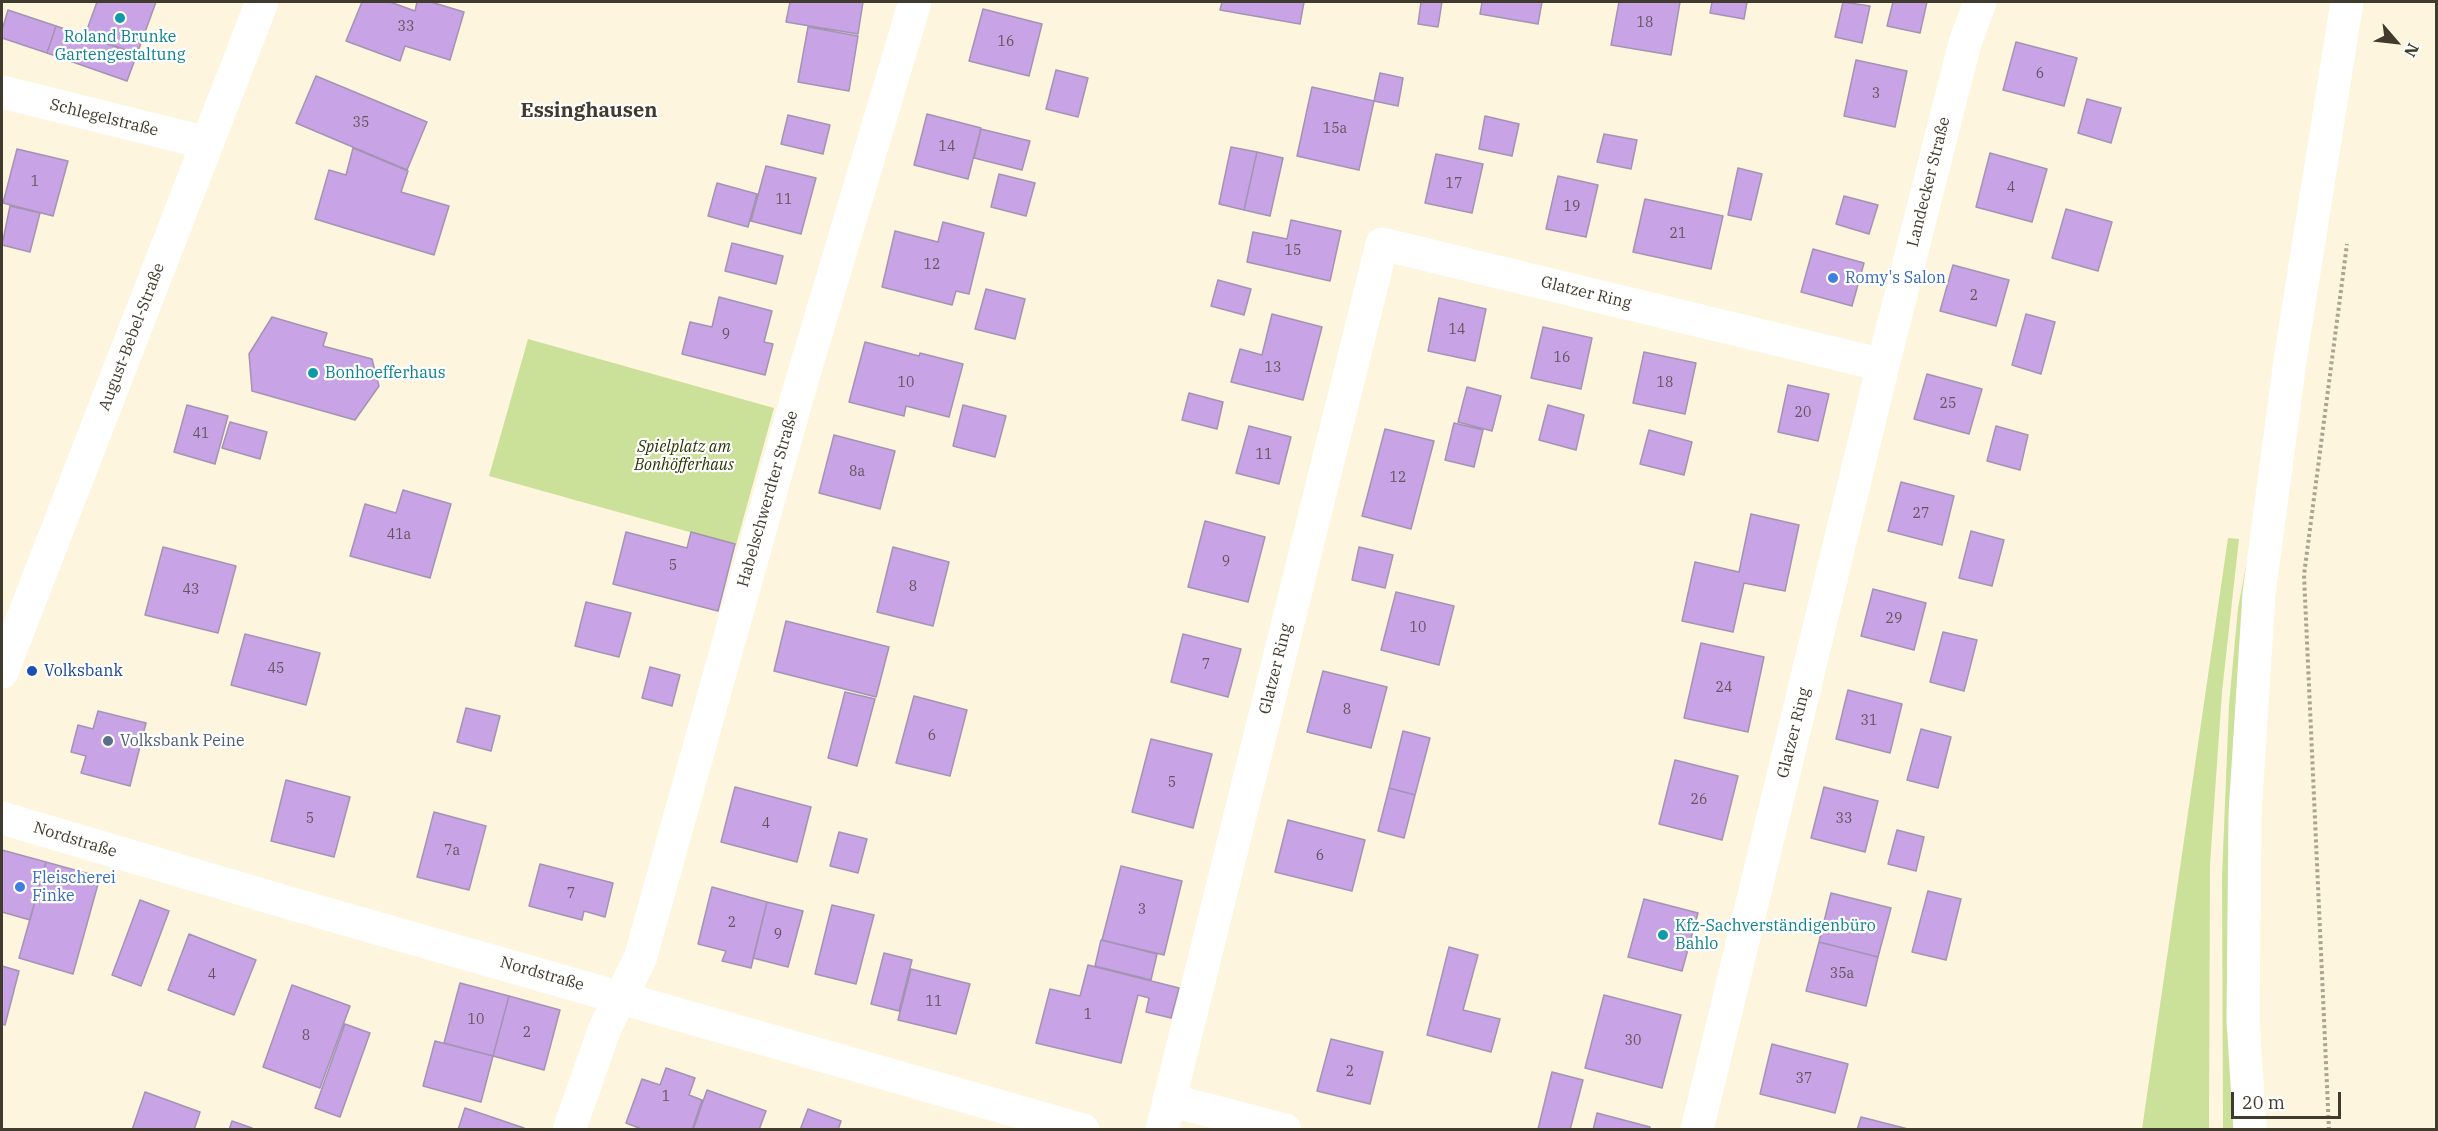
<!DOCTYPE html>
<html>
<head>
<meta charset="utf-8">
<style>
  body { margin:0 }
  #map { position:relative; width:2438px; height:1131px; overflow:hidden; background:#fef5df; font-family:"IBM Plex Serif",serif }
  canvas { display:block }
  .frame { position:absolute; inset:0; border:3px solid #413b2d; pointer-events:none }
  .north { position:absolute; left:2366px; top:12px; width:60px; height:60px; -webkit-text-stroke:4px #fff; paint-order:stroke; rotate:118deg; font-size:16px; font-weight:700; line-height:24px; text-align:center; color:#413b2d }
  .north::after { content:''; display:block; margin:auto; width:21px; height:27px; background:#413b2d; clip-path:polygon(50% 0,100% 100%,50% 72%,0 100%) }
  .scale { position:absolute; left:2231px; top:1092px; width:110px; height:27px; box-sizing:border-box; border:3px solid #413b2d; border-top:0; padding-left:8px; font-size:18px; line-height:21px; white-space:nowrap; color:#413b2d; -webkit-text-stroke:4px #fff; paint-order:stroke }
</style>
</head>
<body>
<div id="map">
<canvas width="2438" height="1131"></canvas>
<div class="frame"></div>
<div class="north">N</div>
<div class="scale">20 m</div>
</div>
<script>
const ctx = document.querySelector('canvas').getContext('2d');
ctx.lineJoin = 'round';
function paint(path, color) {
  ctx.fillStyle = color;
  ctx.fill(path, 'evenodd');
}
function stroke(path, color, width, dash) {
  ctx.strokeStyle = color;
  ctx.lineWidth = width;
  ctx.lineCap = dash ? 'butt' : 'round';
  ctx.setLineDash(dash || []);
  ctx.stroke(path);
}
function label(font, color, halo, rows, align = 'center') {
  ctx.font = font + ' "IBM Plex Serif",serif';
  ctx.lineWidth = 4.5;
  ctx.setLineDash([]);
  ctx.textBaseline = 'middle';
  ctx.strokeStyle = halo;
  ctx.fillStyle = color;
  for (const [text, x, y, turn = 0] of rows) {
    ctx.save();
    ctx.translate(x, y);
    ctx.rotate((+turn || 0) * Math.PI / 180);
    ctx.textAlign = isNaN(turn) ? turn : align;
    if (halo) ctx.strokeText(text, 0, 0);
    ctx.fillText(text, 0, 0);
    ctx.restore();
  }
}
paint(new Path2D(`
  M528,339l246,69 -38,137 -247,-69z
  M2228,538l11,1 -17,153 -12,172 -1,265h-67z
  M2251,540l-16,589 -12,1 -1,-253 7,-172 9,-97z`), '#cbe099');
const building = new Path2D(`
  M97,2h59l-19,52 -52,-19z
  M362,2h28l25,9 2,-9h14l33,10 -14,48 -45,-14 -5,15 -54,-20z
  M790,2h73l-5,32 -72,-12z
  M1222,2h82l-4,22 -80,-14z
  M1421,2h21l-4,25 -20,-3z
  M1482,2h60l-4,22 -58,-10z
  M1619,2h61l-9,53 -60,-10z
  M1712,2h35l-3,17 -34,-6z
  M1843,2l27,4 -8,37 -27,-6z
  M1893,2h34l-7,31 -33,-7z
  M983,9l59,15 -13,52 -60,-15z
  M8,10l48,16 -9,27 -45,-15v-8z
  M56,26l81,28 -10,27 -80,-28z
  M808,27l50,9 -9,55 -51,-9z
  M2016,42l61,16 -13,48 -61,-16z
  M1856,60l51,11 -12,56 -51,-11z
  M1056,70l32,8 -10,39 -32,-8z
  M1380,73l23,5 -5,28 -24,-5z
  M316,76l111,46 -20,48 -111,-47z
  M1312,87l62,14 -15,69 -62,-14z
  M2087,99l34,9 -10,35 -33,-10z
  M927,114l54,14 -13,51 -54,-14z
  M788,115l42,10 -7,29 -42,-10z
  M1485,116l34,8 -7,32 -33,-7z
  M981,129l49,12 -8,29 -48,-12z
  M1604,134l33,6 -6,29 -34,-7z
  M1231,147l26,5 -13,58 -25,-6z
  M353,148l55,23 -7,21 48,14 -15,49 -119,-36 14,-49 17,5z
  M17,149l51,12 -15,55 -50,-13z
  M1257,152l26,6 -13,58 -26,-6z
  M1990,153l57,16 -15,53 -56,-15z
  M1436,154l47,10 -11,49 -47,-10z
  M766,166l50,12 -15,56 -50,-13z
  M1738,168l24,6 -11,46 -23,-5z
  M999,174l36,9 -9,33 -35,-9z
  M1558,176l40,9 -12,52 -40,-8z
  M717,183l40,11 -9,33 -40,-11z
  M1844,196l34,9 -9,29 -33,-10z
  M1645,199l78,17 -12,53 -78,-17z
  M10,206l30,7 -10,39 -28,-7z
  M2066,209l46,13 -14,49 -46,-13z
  M1291,220l50,11 -11,50 -83,-19 6,-30 34,7z
  M943,222l41,11 -15,61 -13,-3 -4,14 -70,-18 13,-56 43,11z
  M732,243l51,13 -7,28 -51,-13z
  M1813,249l51,14 -12,43 -51,-14z
  M1953,265l56,15 -13,46 -56,-15z
  M1218,280l33,9 -7,26 -33,-9z
  M986,289l39,10 -10,40 -40,-10z
  M719,297l53,14 -8,31 9,2 -8,31 -83,-21 8,-32 22,5z
  M1439,298l47,11 -11,52 -47,-10z
  M1272,314l50,13 -19,73 -72,-18 9,-33 22,6z
  M2026,314l29,8 -14,52 -29,-9z
  M272,317l55,16 -4,13 49,13 7,27 -24,34 -103,-29 -3,-37z
  M1543,327l49,11 -11,51 -50,-11z
  M865,342l54,14 1,-3 43,11 -14,53 -43,-11 -2,10 -55,-14z
  M1644,352l52,11 -11,51 -52,-11z
  M1927,374l55,15 -13,45 -55,-15z
  M1788,385l41,9 -11,47 -40,-9z
  M1467,387l34,9 -9,35 -34,-9z
  M1189,393l34,9 -6,27 -35,-9z
  M187,405l41,11 -13,48 -41,-12z
  M963,405l43,11 -11,41 -42,-11z
  M1548,405l36,10 -8,35 -37,-10z
  M230,422l37,10 -7,27 -38,-11z
  M1454,423l29,7 -9,37 -29,-7z
  M1249,426l42,11 -12,47 -43,-11z
  M1996,426l32,9 -8,35 -33,-9z
  M1385,429l49,12 -23,88 -49,-13z
  M1649,430l43,12 -8,33 -44,-11z
  M834,435l61,16 -15,58 -61,-16z
  M1901,482l53,14 -12,49 -54,-14z
  M403,490l48,14 -21,74 -80,-22 15,-52 31,9z
  M1751,514l48,11 -14,66 -41,-8 -11,49 -51,-11 13,-59 44,10z
  M1205,521l60,16 -17,65 -60,-15z
  M1971,531l33,9 -12,46 -33,-8z
  M626,532l61,16 4,-16 44,12 -17,67 -105,-27z
  M163,547l73,19 -18,67 -73,-18z
  M893,547l56,15 -16,64 -56,-14z
  M1359,547l34,8 -8,33 -33,-8z
  M1873,589l53,14 -12,47 -53,-14z
  M1396,592l58,14 -15,59 -58,-15z
  M586,602l45,11 -12,44 -44,-11z
  M786,621l103,26 -13,50 -102,-26z
  M1943,632l34,8 -13,51 -34,-9z
  M245,634l75,19 -14,52 -75,-20z
  M1183,634l58,15 -13,48 -57,-15z
  M1701,643l63,14 -16,75 -64,-14z
  M650,667l30,8 -8,31 -30,-8z
  M1323,671l64,16 -16,61 -64,-16z
  M1848,690l54,14 -12,49 -54,-14z
  M845,692l30,7 -18,67 -29,-8z
  M914,696l53,14 -17,66 -54,-13z
  M466,708l34,8 -9,35 -34,-9z
  M98,711l48,12 -16,63 -49,-13 5,-17 -15,-4 7,-27 15,4z
  M1921,729l30,8 -13,51 -31,-8z
  M1403,731l27,7 -15,57 -26,-7z
  M1151,739l61,15 -19,74 -61,-16z
  M1675,760l63,16 -16,64 -63,-16z
  M286,780l64,17 -16,60 -63,-16z
  M735,787l76,20 -14,55 -76,-20z
  M1824,787l54,14 -13,51 -54,-14z
  M1389,788l26,7 -11,43 -26,-7z
  M434,812l52,14 -17,64 -52,-13z
  M1288,820l77,20 -13,51 -77,-19z
  M1897,830l27,7 -8,34 -28,-7z
  M839,832l28,7 -9,34 -28,-7z
  M2,850l44,12 -16,58 -28,-8z
  M46,862l54,15 -27,97 -54,-16z
  M540,864l73,19 -8,34 -21,-6 -2,9 -53,-14z
  M1121,866l61,15 -18,74 -62,-15z
  M712,887l55,15 -16,66 -29,-7 4,-10 -28,-7z
  M1928,891l33,8 -15,61 -34,-8z
  M1831,893l60,15 -13,49 -59,-15z
  M1644,899l54,14 -16,58 -54,-14z
  M140,900l29,11 -28,75 -29,-11z
  M767,902l36,9 -15,56 -35,-9z
  M832,905l42,10 -18,69 -41,-10z
  M189,934l67,26 -22,55 -66,-25z
  M1101,940l56,14 -6,26 -56,-14z
  M1819,942l59,15 -12,49 -60,-15z
  M1449,947l29,8 -15,55 37,9 -9,33 -64,-17z
  M884,953l28,7 -13,51 -28,-7z
  M1088,965l91,23 -8,30 -25,-6 3,-14 -11,-3 -17,68 -85,-20 14,-54 30,7z
  M2,966l17,5 -14,54 -3,-1z
  M911,969l59,15 -14,50 -58,-14z
  M460,983l49,13 -16,60 -49,-13z
  M292,985l58,21 -30,82 -57,-21z
  M1604,995l77,20 -19,73 -77,-20z
  M509,996l51,14 -16,60 -51,-14z
  M345,1024l25,9 -30,84 -25,-9z
  M1331,1039l52,13 -13,52 -53,-13z
  M435,1041l58,15 -12,46 -58,-16z
  M1772,1044l76,20 -13,49 -75,-19z
  M666,1068l29,10 -6,17 13,5 -10,30h-48l-18,-7 16,-44 18,6z
  M1552,1072l31,8 -13,50 -32,-1z
  M707,1090l59,21 -7,19h-66z
  M145,1092l55,20 -6,18h-62z
  M465,1108l59,20v2h-66z
  M808,1109l33,12 -3,9h-38z
  M1597,1113l53,14v3h-57z
  M1861,1117l47,12v1h-51z
  M232,1121l20,7 -1,2h-22z`);
paint(building, '#c8a3e5');
stroke(building, '#a493b3', 1.5);
stroke(new Path2D(`
  M2329,1130l-25,-555 43,-331`), '#aca492', 4, [3, 3]);
stroke(new Path2D(`
  M2,92l205,51
  M1883,365l82,-322 15,-41
  M1169,1100l116,30
  M569,1130l36,-102 35,-69 160,-572 115,-385
  M1162,1130l220,-886 501,121 -186,765`), '#fff', 33);
stroke(new Path2D(`
  M2,672l260,-670
  M2,818l294,87 787,225
  M2250,1130l-7,-110 2,-206 14,-220 32,-240 56,-352`), '#fff', 33);
for (const [x, y, r, color] of [
  [120,18,6,"#0f9aa8"],
  [1833,278,6,"#3f7fe0"],
  [313,373,6,"#0f9aa8"],
  [32,671,6,"#1a4fb4"],
  [108,741,6,"#5c6f8a"],
  [20,887,6,"#3f7fe0"],
  [1663,935,6,"#0f9aa8"]
]) {
  const dot = new Path2D();
  dot.arc(x, y, r, 0, 2 * Math.PI);
  ctx.fillStyle = color;
  ctx.fill(dot);
  stroke(dot, '#fff', 2);
}
label('14px', '#63555b', null, [
  ["18",1645,23],
  ["33",406,27],
  ["16",1006,42],
  ["6",2040,74],
  ["3",1876,94],
  ["35",361,123],
  ["15a",1335,129],
  ["14",947,147],
  ["1",35,182],
  ["17",1454,184],
  ["4",2011,188],
  ["11",784,200],
  ["19",1572,207],
  ["21",1678,234],
  ["15",1293,251],
  ["12",932,265],
  ["2",1974,296],
  ["14",1457,330],
  ["9",726,335],
  ["16",1562,358],
  ["13",1273,368],
  ["10",906,383],
  ["18",1665,383],
  ["25",1948,404],
  ["20",1803,413],
  ["41",201,434],
  ["11",1264,455],
  ["8a",857,472],
  ["12",1398,478],
  ["27",1921,514],
  ["41a",399,535],
  ["9",1226,562],
  ["5",673,566],
  ["8",913,587],
  ["43",191,590],
  ["29",1894,619],
  ["10",1418,628],
  ["7",1206,665],
  ["45",276,669],
  ["24",1724,688],
  ["8",1347,710],
  ["31",1869,721],
  ["6",932,736],
  ["5",1172,783],
  ["26",1699,800],
  ["5",310,819],
  ["33",1844,819],
  ["4",766,824],
  ["7a",452,851],
  ["6",1320,856],
  ["7",571,894],
  ["3",1142,910],
  ["2",732,923],
  ["9",778,935],
  ["35a",1842,974],
  ["4",212,975],
  ["11",934,1002],
  ["1",1088,1015],
  ["10",476,1020],
  ["2",527,1033],
  ["8",306,1036],
  ["30",1633,1041],
  ["2",1350,1072],
  ["37",1804,1079],
  ["1",666,1097]
]);
label('16px', '#0d838f', '#fff', [
  ["Roland Brunke",120,37,"center"],
  ["Gartengestaltung",120,55,"center"],
  ["Bonhoefferhaus",325,373],
  ["Kfz-Sachverständigenbüro",1675,926],
  ["Bahlo",1675,944]
], 'left');
label('16px', '#413b2d', '#fff', [
  ["Schlegelstraße",104,118,14],
  ["Landecker Straße",1929,182,-76],
  ["Glatzer Ring",1586,293,14],
  ["August-Bebel-Straße",132,337,-69],
  ["Habelschwerdter Straße",768,499,-74],
  ["Glatzer Ring",1276,669,-76],
  ["Glatzer Ring",1794,733,-76],
  ["Nordstraße",75,840,17],
  ["Nordstraße",542,974,16]
]);
label('16px', '#366cbe', '#fff', [
  ["Romy's Salon",1845,278],
  ["Fleischerei",32,878],
  ["Finke",32,896]
], 'left');
label('italic 16px', '#2a3600', '#fff', [
  ["Spielplatz am",684,447],
  ["Bonhöfferhaus",684,465]
]);
label('16px', '#164399', '#fff', [
  ["Volksbank",44,671]
], 'left');
label('16px', '#4e5e75', '#fff', [
  ["Volksbank Peine",120,741]
], 'left');
label('bold 20px', '#413b2d', '#fff', [
  ["Essinghausen",589,111]
]);
</script>
</body>
</html>
